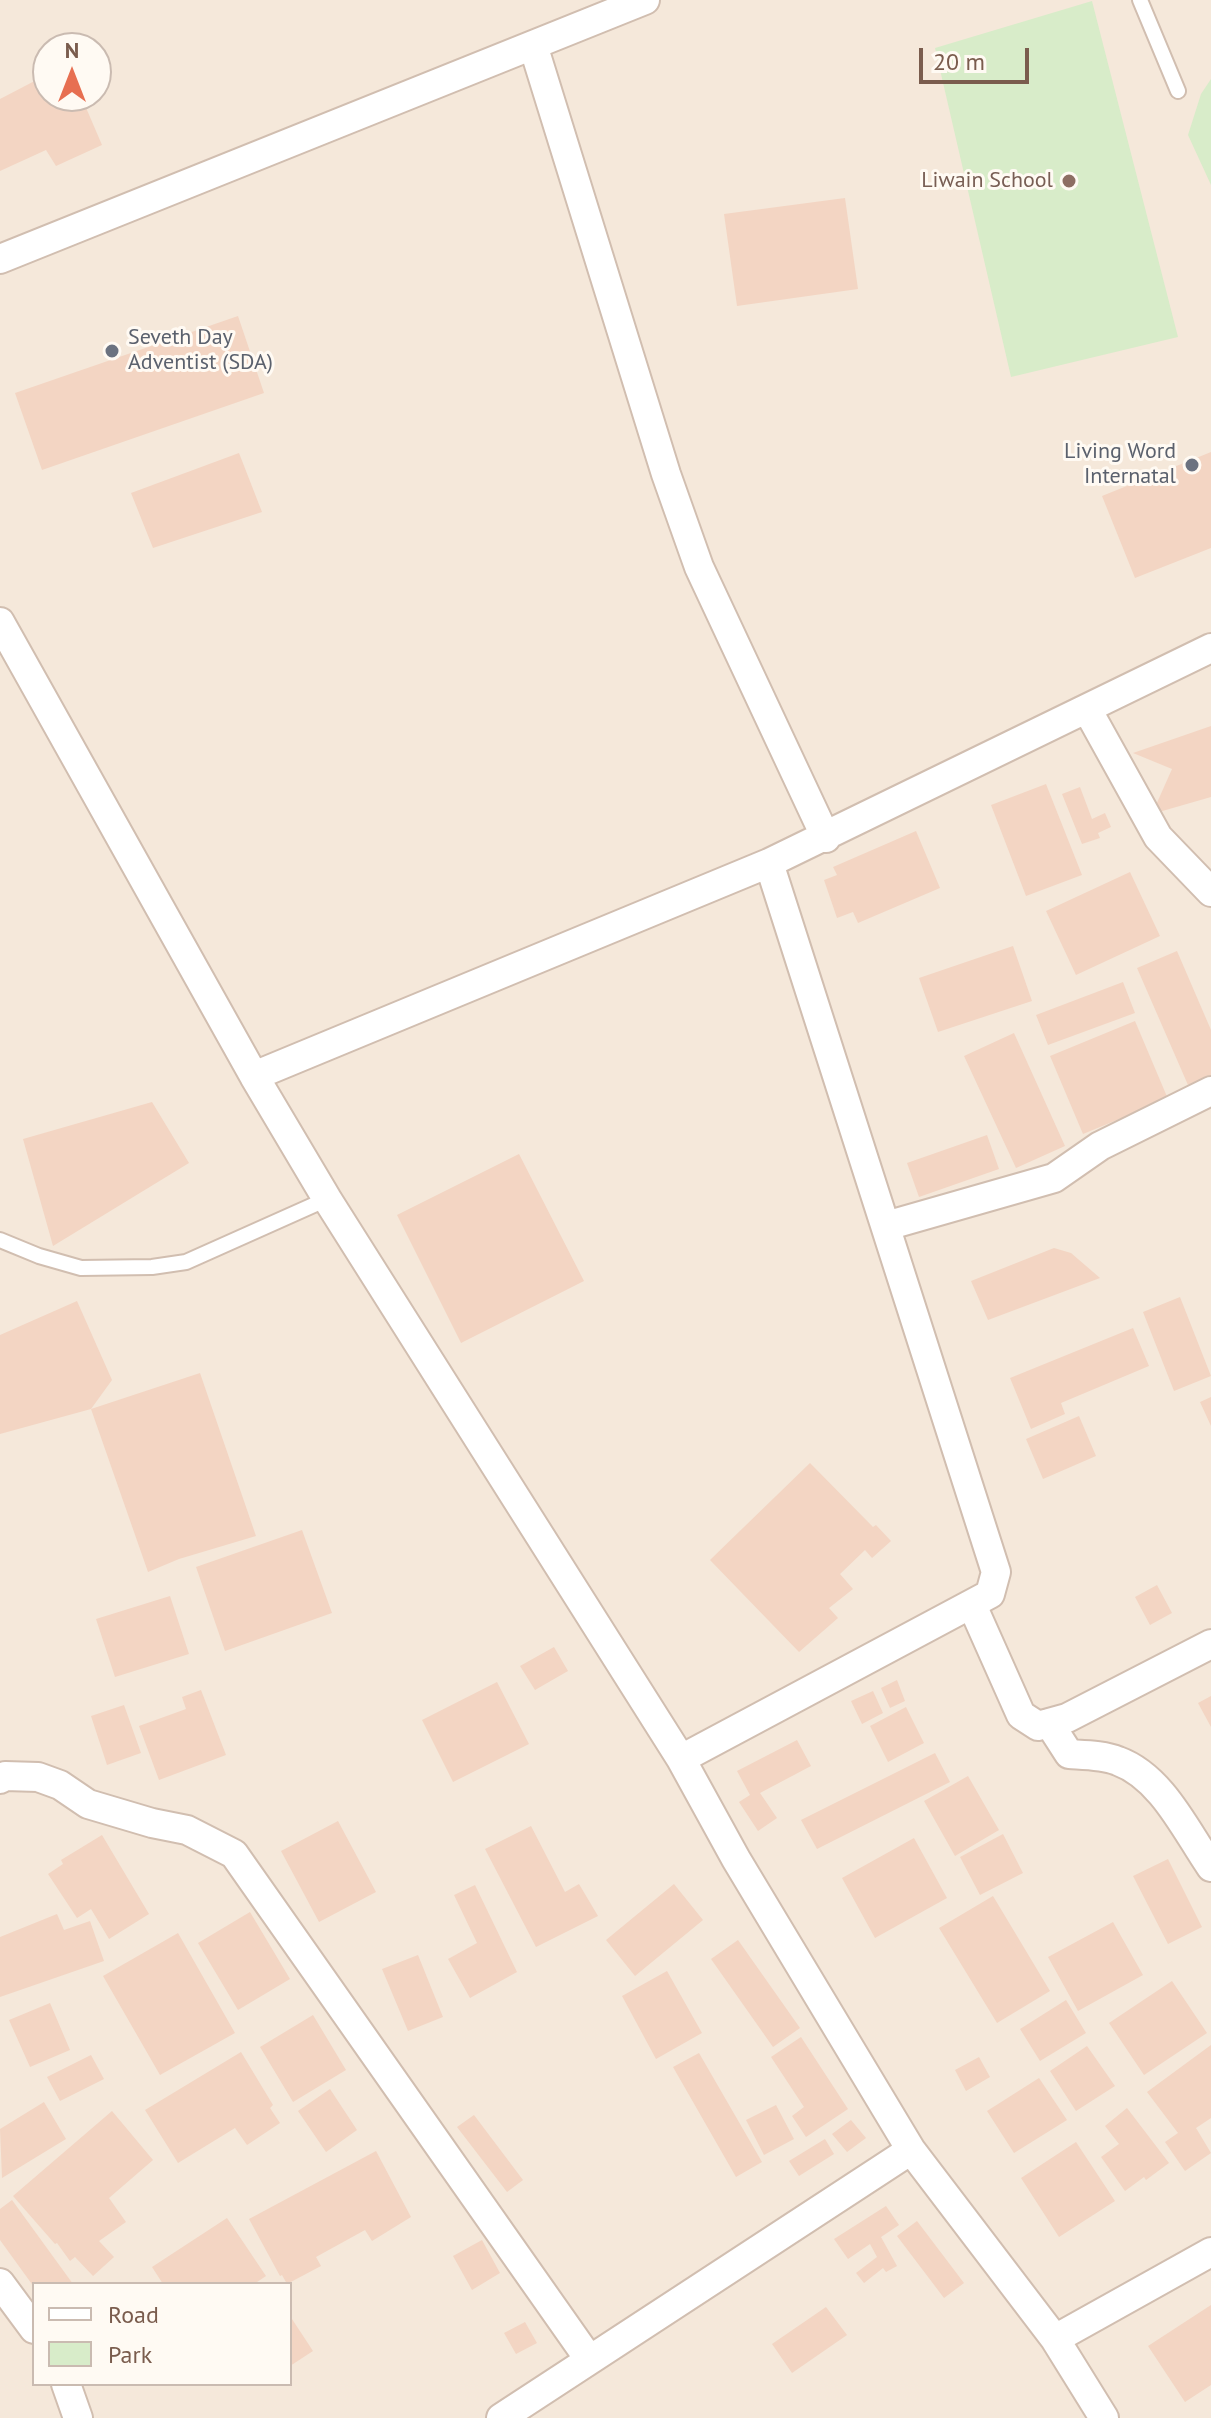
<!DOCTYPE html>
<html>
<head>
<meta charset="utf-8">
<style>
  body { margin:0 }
  #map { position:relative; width:1211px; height:2418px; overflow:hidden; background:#fdf6ec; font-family:"PT Sans",sans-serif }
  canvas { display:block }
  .legend { position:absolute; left:32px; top:2282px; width:260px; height:104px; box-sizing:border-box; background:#fffaf3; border:2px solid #cabbb1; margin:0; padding:10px 14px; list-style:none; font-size:24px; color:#7a5c4d }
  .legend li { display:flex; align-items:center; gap:16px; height:40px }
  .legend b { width:40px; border:2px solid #cabbb1 }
  .north { position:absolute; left:32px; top:32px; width:80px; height:80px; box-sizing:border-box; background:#fffaf3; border:2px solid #cabbb1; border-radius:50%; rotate:0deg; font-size:22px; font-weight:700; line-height:32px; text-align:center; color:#7a5c4d }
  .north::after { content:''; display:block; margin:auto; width:28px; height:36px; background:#e76f51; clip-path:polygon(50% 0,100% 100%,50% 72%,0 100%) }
  .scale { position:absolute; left:919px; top:48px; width:110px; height:36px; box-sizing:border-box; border:4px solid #7a5c4d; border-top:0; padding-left:10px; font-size:24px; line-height:28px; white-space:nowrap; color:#7a5c4d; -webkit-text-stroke:6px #fffaf3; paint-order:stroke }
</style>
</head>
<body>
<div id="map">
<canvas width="1211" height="2418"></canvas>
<ul class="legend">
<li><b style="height:10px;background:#fff"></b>Road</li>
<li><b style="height:22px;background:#d8ecc9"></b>Park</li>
</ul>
<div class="north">N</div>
<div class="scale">20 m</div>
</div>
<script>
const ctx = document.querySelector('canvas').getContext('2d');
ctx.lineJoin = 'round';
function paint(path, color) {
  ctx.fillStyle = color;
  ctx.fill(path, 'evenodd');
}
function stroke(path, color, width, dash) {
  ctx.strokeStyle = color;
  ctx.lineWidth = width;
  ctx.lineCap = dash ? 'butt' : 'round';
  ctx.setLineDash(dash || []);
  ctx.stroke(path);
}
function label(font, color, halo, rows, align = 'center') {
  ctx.font = font + ' "PT Sans",sans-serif';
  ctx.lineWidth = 6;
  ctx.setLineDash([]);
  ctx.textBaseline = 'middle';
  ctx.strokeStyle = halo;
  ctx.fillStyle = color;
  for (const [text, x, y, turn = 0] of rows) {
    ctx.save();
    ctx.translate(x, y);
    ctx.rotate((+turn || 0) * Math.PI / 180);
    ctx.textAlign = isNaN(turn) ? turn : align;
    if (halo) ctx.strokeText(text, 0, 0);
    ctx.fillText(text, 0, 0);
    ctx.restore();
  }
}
paint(new Path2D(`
  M0,0h1211v2418h-1211zM48,48h48v48h-48zM34,2284h256v100h-256z`), '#f5e8da');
paint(new Path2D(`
  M1092,1l86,336 -167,40 -76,-329z
  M1211,79v106l-23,-50 13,-41z`), '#d8ecc9');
paint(new Path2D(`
  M48,74v22h33l21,49 -46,21 -10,-16 -46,21v-72z
  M845,198l13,91 -121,17 -13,-92z
  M238,316l26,77 -222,77 -27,-77z
  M1211,452v96l-76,30 -33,-82z
  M239,453l23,59 -109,36 -22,-55z
  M1211,726v71l-59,17 20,-45 -39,-16z
  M1046,784l36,91 -56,21 -35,-91z
  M1080,787l12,32 13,-6 6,14 -13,6 2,5 -18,6 -20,-50z
  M916,831l24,57 -82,35 -5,-11 -16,6 -13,-38 13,-5 -4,-8z
  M1130,872l30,64 -84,39 -30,-64z
  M1013,946l19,55 -94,31 -19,-54z
  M1177,951l34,79v45l-23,10 -51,-117z
  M1123,982l12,31 -87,32 -12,-30z
  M1135,1021l33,78 -85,35 -33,-78z
  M1014,1033l51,113 -49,22 -52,-112z
  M152,1102l37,61 -136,83 -30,-107z
  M987,1135l12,34 -80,28 -12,-34z
  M519,1154l65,127 -123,62 -64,-128z
  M1054,1248l17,5 29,25 -112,42 -17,-39z
  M1180,1297l31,79 -37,15 -31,-79z
  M77,1301l35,79 -21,29 -91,25v-99z
  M1133,1328l16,38 -88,37 4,11 -34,15 -21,-51z
  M200,1373l56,163 -77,23 -31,13 -57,-163z
  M1211,1397v29l-11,-24z
  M1079,1416l17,40 -53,23 -17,-40z
  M810,1463l63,64 3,-2 15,16 -19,17 -7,-8 -25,24 13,15 -24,19 9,10 -39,34 -89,-92z
  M302,1530l30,83 -107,38 -29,-84z
  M1157,1585l15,28 -22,12 -15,-28z
  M170,1596l19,58 -74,23 -19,-58z
  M554,1647l14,24 -33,19 -15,-24z
  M897,1680l8,21 -15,7 -9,-20z
  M497,1682l32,62 -76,38 -31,-62z
  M201,1690l25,65 -67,25 -20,-54 47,-17 -4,-12z
  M873,1691l10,22 -21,11 -11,-23z
  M1211,1696v31l-13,-24z
  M124,1705l17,48 -34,12 -16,-49z
  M906,1707l18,36 -36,19 -18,-36z
  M797,1740l14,26 -51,27 17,25 -19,13 -19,-29 11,-7 -13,-24z
  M935,1753l15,29 -133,67 -16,-29z
  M968,1776l31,54 -44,26 -31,-55z
  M338,1821l38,71 -57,30 -38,-71z
  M531,1826l34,66 14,-8 19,32 -62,31 -51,-98z
  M1003,1834l20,39 -43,22 -20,-38z
  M102,1835l47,79 -40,25 -18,-30 -14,9 -29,-44 15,-10 -2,-4z
  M914,1838l33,60 -72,40 -33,-60z
  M1168,1859l34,68 -34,17 -35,-68z
  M674,1884l29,36 -68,56 -29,-36z
  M475,1885l42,87 -47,26 -22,-39 29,-16 -23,-48z
  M993,1896l57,95 -53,32 -58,-95z
  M250,1912l40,67 -52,31 -40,-67z
  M57,1914l7,16 26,-9 14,40 -104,36v-60z
  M1113,1922l30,53 -65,36 -30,-54z
  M178,1933l57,100 -75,42 -57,-99z
  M738,1940l62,88 -27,19 -62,-88z
  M418,1955l25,62 -35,14 -26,-62z
  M667,1971l35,62 -46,26 -34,-63z
  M1172,1981l35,52 -63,42 -35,-52z
  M1066,2000l20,33 -46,28 -20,-32z
  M50,2003l20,47 -40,17 -21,-47z
  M313,2015l33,55 -53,32 -33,-55z
  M801,2037l47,72 -42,28 -14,-21 12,-9 -33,-50z
  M1211,2045v73l-15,10 15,25 -26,18 -20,-29 13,-9 -31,-41z
  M1087,2046l28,40 -39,25 -26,-40z
  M241,2052l32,53 -3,3 10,15 -33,22 -12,-17 -57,35 -33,-53z
  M699,2053l63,109 -26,15 -63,-110z
  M91,2055l13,24 -44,22 -13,-24z
  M979,2057l11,20 -24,14 -11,-21z
  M1039,2078l28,42 -53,33 -27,-42z
  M330,2089l27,41 -31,22 -28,-41z
  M44,2102l22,37 -64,39 -2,-49z
  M776,2105l18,34 -30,16 -18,-35z
  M1127,2108l42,55 -23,17 -2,-3 -19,14 -24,-34 18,-13 -14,-18z
  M112,2111l41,49 -44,38 17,24 -27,19 15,16 -21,19 -18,-19 -5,4 -13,-18 -2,1 -42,-48z
  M474,2115l49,65 -16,12 -50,-65z
  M851,2120l15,18 -19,14 -15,-18z
  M825,2139l9,15 -35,22 -10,-15z
  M1076,2142l39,59 -56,36 -38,-59z
  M376,2151l35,66 -39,24 -7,-11 -49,27 5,9 -34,18 -5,-9 -2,1 -31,-57z
  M12,2200l61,84h-39v3l-34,-47v-31z
  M886,2206l13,19 -18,12 16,29 -11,6 -3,-4 -19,15 -8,-10 21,-16 -7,-13 -22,15 -14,-20z
  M227,2218l39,58 -12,8h-91l-11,-17z
  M917,2221l47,62 -20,15 -47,-62z
  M482,2240l18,33 -28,17 -19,-34z
  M1211,2305v80l-26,17 -37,-56z
  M826,2307l21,28 -55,38 -20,-29z
  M290,2316l23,35 -23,15z
  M525,2322l12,21 -21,11 -12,-21z`), '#f3d5c3');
const lane = new Path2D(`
  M1140,0l38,91
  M0,1240l39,16 42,12 71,-1 34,-5 141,-63`);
const street = new Path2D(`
  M533,45l133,429 33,93 127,271
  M0,259l645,-259
  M0,622l254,454 73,123 354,560 55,100 175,291 144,189 49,79
  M1087,709l71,128 53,55
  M254,1076l515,-213 442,-215
  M886,1226l168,-48 46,-32 111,-55
  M972,1605l49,110 17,11 29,-8 144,-74
  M1049,1723l20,31c16,1 35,1 49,7 44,16 68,70 93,106
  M681,1759l309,-165 6,-22 -227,-709
  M0,1779l5,-3 33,1 22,8 28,19 64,19 35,7 47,24 355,505
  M0,2283l34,46
  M1055,2339l156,-87
  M66,2384l12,34
  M501,2418l410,-268`);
stroke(lane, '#d1beb0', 18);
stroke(street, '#d1beb0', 32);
stroke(lane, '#fff', 14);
stroke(street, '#fff', 28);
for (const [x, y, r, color] of [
  [1069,181,8,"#8d6e63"],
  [112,351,8,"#6b7280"],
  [1192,465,8,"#6b7280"]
]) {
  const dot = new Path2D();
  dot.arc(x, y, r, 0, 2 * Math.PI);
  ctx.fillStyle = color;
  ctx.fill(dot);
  stroke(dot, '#fffaf3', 3);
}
label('22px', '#785e54', '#fffaf3', [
  ["Liwain School",1053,181]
], 'right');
label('22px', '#5b616d', '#fffaf3', [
  ["Seveth Day",128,338],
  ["Adventist (SDA)",128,363],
  ["Living Word",1176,452,"right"],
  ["Internatal",1176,477,"right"]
], 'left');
</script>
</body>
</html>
